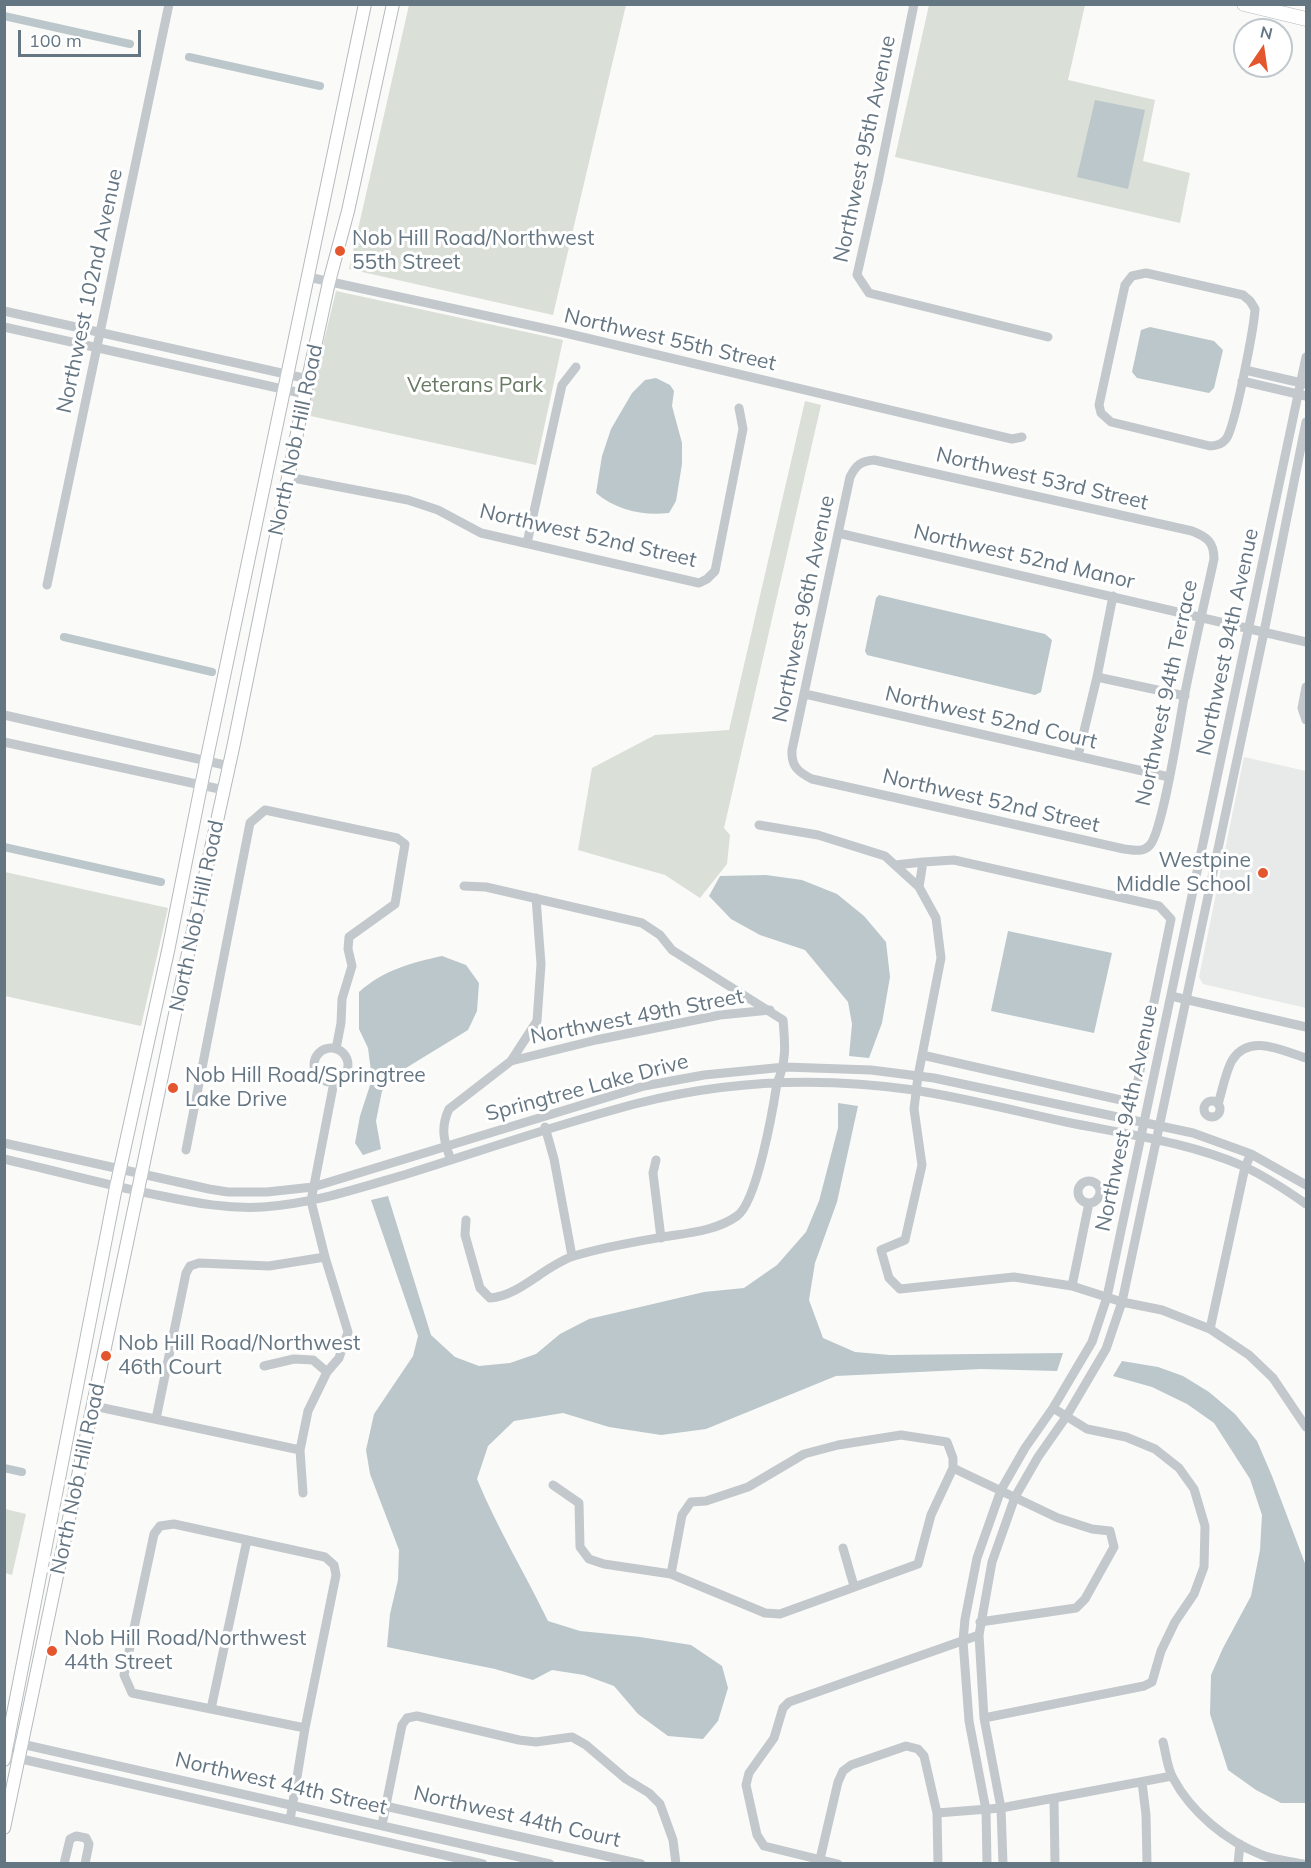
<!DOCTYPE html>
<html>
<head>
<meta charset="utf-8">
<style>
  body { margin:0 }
  #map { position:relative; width:1311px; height:1868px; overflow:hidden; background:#fafaf8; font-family:Mulish,sans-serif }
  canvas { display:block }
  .frame { position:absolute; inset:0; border:6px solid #657683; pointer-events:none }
  .north { position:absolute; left:1233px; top:18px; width:60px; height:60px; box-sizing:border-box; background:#fff; border:2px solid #c1c8cd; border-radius:50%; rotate:13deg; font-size:16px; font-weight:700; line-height:24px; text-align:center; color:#657683 }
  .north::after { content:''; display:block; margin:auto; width:21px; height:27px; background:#e4572e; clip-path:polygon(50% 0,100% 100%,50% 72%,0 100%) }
  .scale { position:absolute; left:18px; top:30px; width:123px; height:27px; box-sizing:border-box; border:3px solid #657683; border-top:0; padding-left:8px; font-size:18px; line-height:21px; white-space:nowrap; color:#657683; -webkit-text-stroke:4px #fff; paint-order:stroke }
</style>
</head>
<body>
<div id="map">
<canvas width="1311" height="1868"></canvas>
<div class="frame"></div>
<div class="north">N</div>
<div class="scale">100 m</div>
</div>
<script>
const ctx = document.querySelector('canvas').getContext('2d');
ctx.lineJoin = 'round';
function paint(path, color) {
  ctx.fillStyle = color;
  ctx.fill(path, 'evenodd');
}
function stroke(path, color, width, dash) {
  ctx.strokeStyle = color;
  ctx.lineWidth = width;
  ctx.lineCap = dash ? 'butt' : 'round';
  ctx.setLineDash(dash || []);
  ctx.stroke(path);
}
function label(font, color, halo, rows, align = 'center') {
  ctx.font = font + ' Mulish,sans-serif';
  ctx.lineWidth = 6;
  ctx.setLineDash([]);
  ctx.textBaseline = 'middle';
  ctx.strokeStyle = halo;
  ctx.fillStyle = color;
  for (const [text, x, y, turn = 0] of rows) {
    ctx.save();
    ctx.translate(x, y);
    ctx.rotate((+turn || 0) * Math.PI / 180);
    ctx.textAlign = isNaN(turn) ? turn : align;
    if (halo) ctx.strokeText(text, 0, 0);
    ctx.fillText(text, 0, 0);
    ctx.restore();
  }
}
paint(new Path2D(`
  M1244,757l62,14v237l-103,-24 -4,-7z`), '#e8e9e9');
paint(new Path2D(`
  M409,5h217l-73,310 -204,-46z
  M929,5h156l-17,75 87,20 -12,61 47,12 -10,50 -285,-66z
  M336,291l227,49 -27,125 -230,-50z
  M805,401l16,4 -97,423 6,7 -3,29 -27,34 -35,-23 -87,-25 14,-82 63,-33 74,-5z
  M5,872l163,36 -27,118 -136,-30z
  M5,1509l21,5 -14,61 -7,-2z`), '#dadfd7');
paint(new Path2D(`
  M1095,100l50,10 -17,79 -51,-12z
  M1150,327l64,14 9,9 -9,38 -5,5 -72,-15 -5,-6 9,-42z
  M656,378l14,7 4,6 -2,15 10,37v21l-6,37 -7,12c-26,3 -53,-3 -73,-20l6,-37 9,-27 21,-36 13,-13z
  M879,595l166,39 7,6 -11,52 -6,3 -168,-40 -2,-4 11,-53z
  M766,875l36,5 35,14 27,22 22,26 4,35 -8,46 -13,35 -20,-2 3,-32 -4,-22 -43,-52 -45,-15 -29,-16 -22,-23 11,-20z
  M1008,931l104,22 -18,80 -103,-22z
  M442,956l24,9 13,18 -2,28 -9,19 -67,41 -19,20 -6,30 5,28 -18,6 -8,-12 5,-27 12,-37 -4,-31 -9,-19v-37c25,-22 51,-29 83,-36z
  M838,1103l20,3 -21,96 -22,61 -6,37 14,38 32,14 35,3 173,-2 -6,18 -76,-2 -145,7 -130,53 -45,6 -52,-8 -46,-14 -49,8 -26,25 -11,33c20,49 48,94 71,142l32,10 60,6 51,8 31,21 6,22 -10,33 -15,18 -35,-3 -30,-22 -24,-28 -30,-11 -32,-5 -19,10 -38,-11 -108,-22 3,-33 8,-34 1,-30 -29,-76 -4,-24 8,-36 39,-58 5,-20 -47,-136 17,-4 43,139 24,22 24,9 31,-3 26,-9 24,-20 29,-15 115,-27 40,-4 33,-23 29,-33 13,-31 19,-73z
  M1122,1361l36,6 25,9 26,16 26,22 22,27 15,35 34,90v237h-25l-25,-13 -28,-20 -18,-56 1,-39 12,-27 28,-52 9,-46 2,-35 -12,-36 -36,-56 -27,-19 -35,-17 -39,-11z`), '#bbc7cb');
stroke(new Path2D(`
  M4,16l126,28
  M189,57l131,29
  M64,637l148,35
  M4,847l157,35
  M4,1468l18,4`), '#bbc7cb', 8);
const major = new Path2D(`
  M4,1760l112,-573 52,-236 33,-165 164,-782
  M4,1828l179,-852 50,-228 75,-369 21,-97 19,-71 45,-207`);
const highway = new Path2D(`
  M1244,4l62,15`);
stroke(major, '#b5babe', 14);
stroke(highway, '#b4b9bd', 15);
stroke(new Path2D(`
  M914,4l-36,178 -21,93 12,18 179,44
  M1146,273l97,22 7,6 5,8c-1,18 -20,119 -29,130 -4,5 -9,7 -16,7l-99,-24 -10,-9 -2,-8 26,-120 7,-9z
  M308,277l253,55 451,107 10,-2
  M4,311l304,68
  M4,327l301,67
  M1245,370l61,14
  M1242,381l64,15
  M874,460l318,71c15,6 22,11 22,28 -10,46 -21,92 -30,139 -5,26 -21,132 -34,147 -7,8 -17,5 -26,4l-312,-70c-14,-7 -21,-13 -20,-29l58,-273c6,-12 11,-16 24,-17z
  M288,477l120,23 30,10 43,23 218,50 8,-4 8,-8 28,-142 -4,-21
  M838,533l468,109
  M527,543l35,-158 14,-18
  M47,585l122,-581
  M1097,677l88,19
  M1306,687l-4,21 4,12
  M805,694l364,83
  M4,715l225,51
  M4,742l220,48
  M1078,756l19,-79 16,-81
  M759,825l59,10 67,21 34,31 17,31 5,40 -23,118 -4,33 8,56 -17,75 -24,10 8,28 11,11 114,-12 58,9 50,16 40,8 48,19 39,26 24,23 33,49
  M895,865l28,-3
  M464,886l22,1 156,36 18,12 12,15 111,70c2,23 4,41 -6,63 -4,26 -20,119 -40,133 -21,15 -49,17 -74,21 -29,5 -60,10 -89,19 -29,9 -54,40 -84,42l-10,-10 -15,-53 1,-15
  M919,887l4,-25 31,-2 205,46 12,13 -35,171 -7,7 -8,3 -199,-45
  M1171,996l135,31
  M314 1065a17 17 0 1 1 34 0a17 17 0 1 1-34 0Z
  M511,1061l85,-21 124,-25 50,-5
  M1204 1109a8 8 0 1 1 16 0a8 8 0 1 1-16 0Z
  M1218,1104c4,-12 8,-35 15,-45 17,-26 50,-8 73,-1
  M545,1127l9,32 18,97
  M4,1143l205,46 19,3h39l46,-5 331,-101 60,-11 81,-8 86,3 63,8 259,55 58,21 55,31
  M186,1150l64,-327 15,-13 132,28 8,6 -10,60 -46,33 -1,12 4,17 -10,33 -1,24 -5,26
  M4,1159c53,12 105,27 158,37 33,7 67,13 101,11 49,-3 96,-19 144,-33 77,-24 154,-51 232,-71 90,-23 184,-26 275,-13 51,8 102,21 152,32 59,12 122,20 177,44 22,10 43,24 63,38
  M451,1160c-7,-18 -11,-32 -2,-51l62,-48 26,-40 4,-57 -5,-66
  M656,1160l-3,13 8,65
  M1078 1192a11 11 0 1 1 22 0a11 11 0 1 1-22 0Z
  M1072,1286l17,-83
  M1210,1329l35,-162 6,-13
  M264,1366l30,-7 19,1 14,12
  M94,1406l206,44
  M156,1419l30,-146 4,-7 9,-3 70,3 56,-9
  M953,1468l105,50 34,11 18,2 4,16 -29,52 -9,9 -96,14
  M553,1485l26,18 1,44 9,12 15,5 67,10 94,39 15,1 138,-50 13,-49 22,-47v-10l-6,-16 -46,-7 -63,10 -34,9 -56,33 -42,14 -15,1 -9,13 -11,59
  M303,1493l-3,-43 8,-39 19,-39 12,-14 9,-26 -23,-75 -14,-56 23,-119
  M843,1548l11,38
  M211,1709l36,-169
  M984,1718l160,-32 8,-4 9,-31 14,-29 19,-28 10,-27 1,-41 -11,-37 -15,-21 -24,-19 -29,-12 -39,-8 -34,-21
  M4,1740l546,124
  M1163,1742c3,11 4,26 10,36 18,34 53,63 89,77 12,5 28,6 41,9
  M4,1755l479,109
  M1142,1782l4,33 1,49
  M1054,1799l1,65
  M385,1806l256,58
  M937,1813l64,-5 171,-32
  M290,1820l15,-92 31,-153 -2,-10 -9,-8 -151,-33 -14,2 -6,8 -30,141 8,18 173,35
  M382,1825l20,-100 5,-7 10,-2 102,24 17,2 36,-5 14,8 40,34 23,14 11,11 13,36 3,24
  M820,1859l18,-77 5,-11 8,-6 55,-19 12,3 6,7 13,57 1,51
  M64,1864l6,-25 6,-3 10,2 3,6 -4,20
  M838,1864l-74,-18 -7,-11 -11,-50 3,-12 25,-35 9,-30 6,-6 190,-67
  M987,1864l-1,-54 -17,-89 -6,-80 2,-22 12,-61 24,-68 24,-42 28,-40 39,-66 15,-45 199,-940
  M1003,1864l-2,-56 -17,-90 -5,-83 13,-73 23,-65 23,-40 28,-40 40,-68 16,-47 142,-670 42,-210
  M1238,1864l2,-20`), '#c3c8cc', 9);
stroke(major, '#fff', 12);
stroke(highway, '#fff', 14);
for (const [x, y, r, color] of [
  [340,251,6,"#e4572e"],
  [1263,873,6,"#e4572e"],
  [173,1088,6,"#e4572e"],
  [106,1356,6,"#e4572e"],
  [52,1651,6,"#e4572e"]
]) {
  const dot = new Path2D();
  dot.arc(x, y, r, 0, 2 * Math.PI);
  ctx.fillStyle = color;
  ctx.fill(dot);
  stroke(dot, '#fff', 2);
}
label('21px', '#657683', '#fff', [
  ["Northwest 95th Avenue",865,149,-78],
  ["Northwest 102nd Avenue",90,291,-78],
  ["Northwest 55th Street",670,340,13],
  ["North Nob Hill Road",296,440,-78],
  ["Northwest 53rd Street",1042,479,13],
  ["Northwest 52nd Street",588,536,13],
  ["Northwest 52nd Manor",1024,557,13],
  ["Northwest 96th Avenue",804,609,-78],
  ["Northwest 94th Avenue",1228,642,-78],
  ["Northwest 94th Terrace",1167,693,-78],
  ["Northwest 52nd Court",991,718,13],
  ["Northwest 52nd Street",991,801,13],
  ["North Nob Hill Road",197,916,-78],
  ["Northwest 49th Street",637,1017,-11],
  ["Springtree Lake Drive",587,1088,-15],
  ["Northwest 94th Avenue",1127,1118,-78],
  ["North Nob Hill Road",78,1479,-78],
  ["Northwest 44th Street",281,1784,13],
  ["Northwest 44th Court",517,1817,13]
]);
label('21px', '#657683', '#fff', [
  ["Nob Hill Road/Northwest",352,239],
  ["55th Street",352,263],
  ["Westpine",1251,861,"right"],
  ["Middle School",1251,885,"right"],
  ["Nob Hill Road/Springtree",185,1076],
  ["Lake Drive",185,1100],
  ["Nob Hill Road/Northwest",118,1344],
  ["46th Court",118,1368],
  ["Nob Hill Road/Northwest",64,1639],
  ["44th Street",64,1663]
], 'left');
label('21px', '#687a64', '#fff', [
  ["Veterans Park",475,386]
]);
</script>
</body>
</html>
